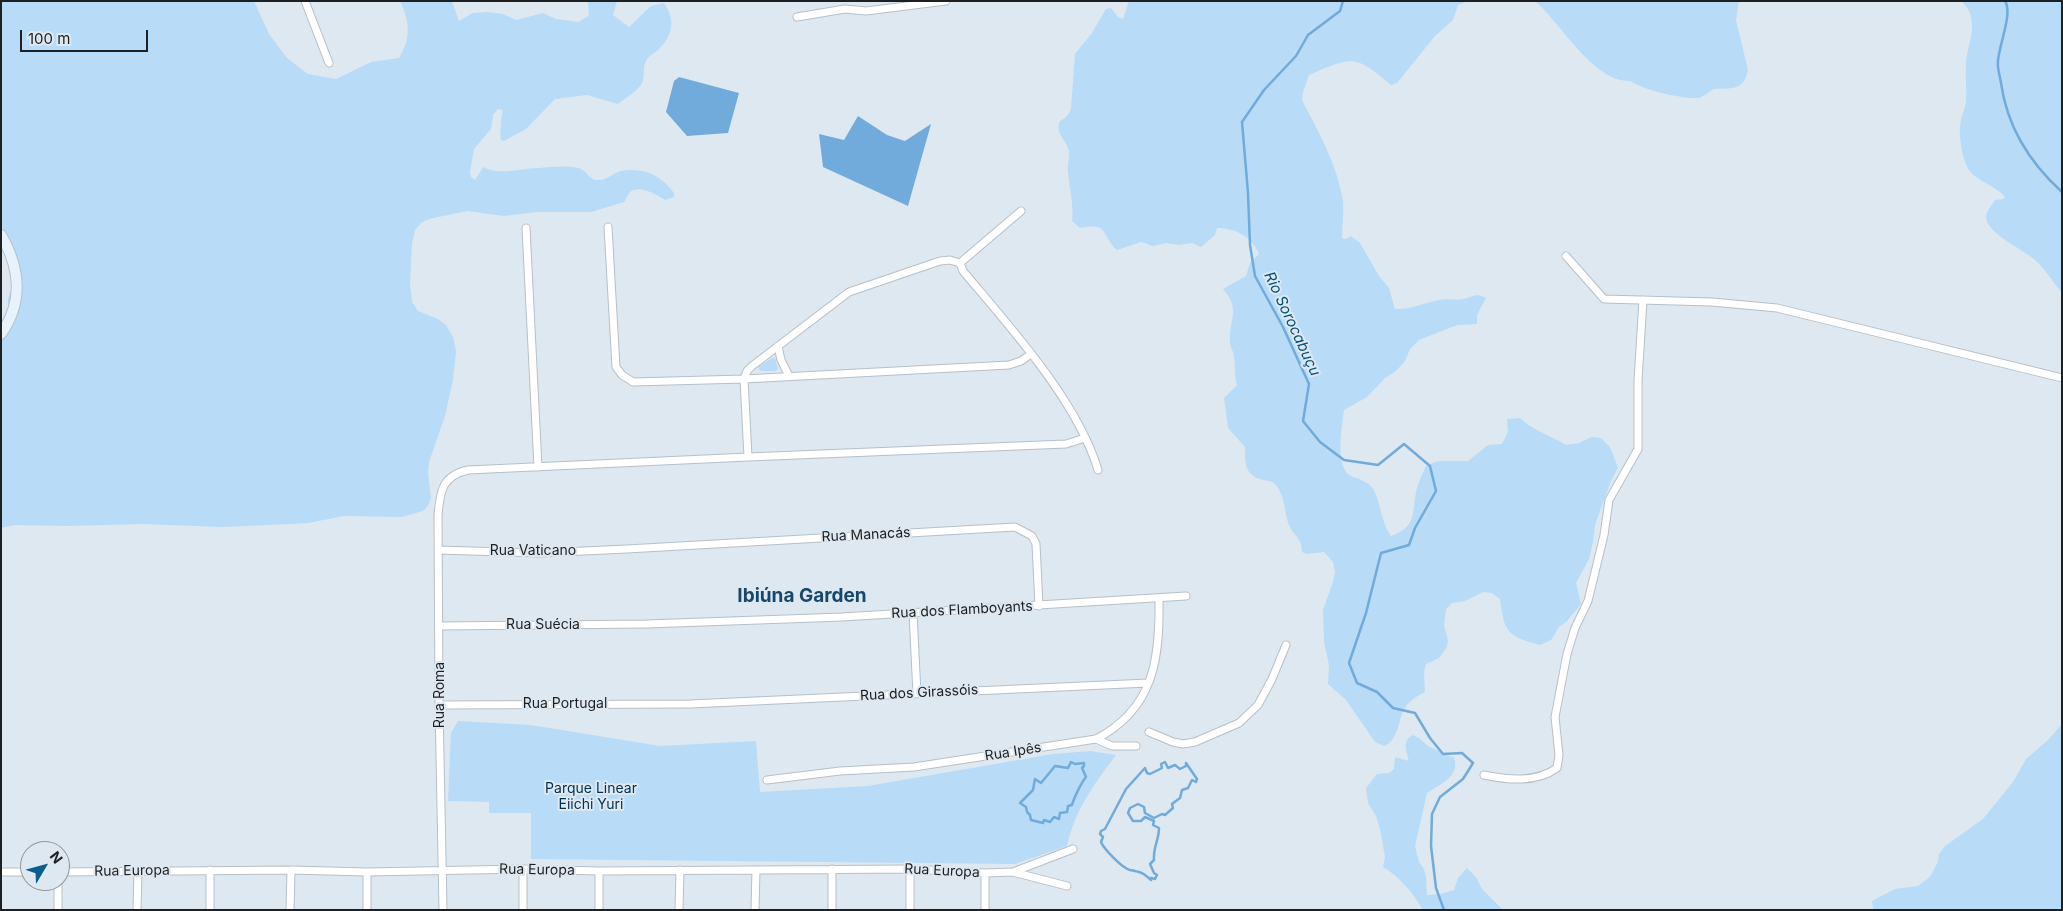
<!DOCTYPE html>
<html>
<head>
<meta charset="utf-8">
<style>
  body { margin:0 }
  #map { position:relative; width:2063px; height:911px; overflow:hidden; background:#dee8f0; font-family:Inter,sans-serif }
  canvas { display:block }
  .frame { position:absolute; inset:0; border:2px solid #1d2023; pointer-events:none }
  .north { position:absolute; left:20px; top:841px; width:50px; height:50px; box-sizing:border-box; background:#dee8f0; border:1px solid #91989e; border-radius:50%; rotate:53deg; font-size:14px; font-weight:700; line-height:20px; text-align:center; color:#1d2023 }
  .north::after { content:''; display:block; margin:auto; width:18px; height:22px; background:#0c5c8f; clip-path:polygon(50% 0,100% 100%,50% 72%,0 100%) }
  .scale { position:absolute; left:20px; top:30px; width:128px; height:22px; box-sizing:border-box; border:2px solid #1d2023; border-top:0; padding-left:6px; font-size:15px; line-height:18px; white-space:nowrap; color:#1d2023; -webkit-text-stroke:4px #dee8f0; paint-order:stroke }
</style>
</head>
<body>
<div id="map">
<canvas width="2063" height="911"></canvas>
<div class="frame"></div>
<div class="north">N</div>
<div class="scale">100 m</div>
</div>
<script>
const ctx = document.querySelector('canvas').getContext('2d');
ctx.lineJoin = 'round';
function paint(path, color) {
  ctx.fillStyle = color;
  ctx.fill(path, 'evenodd');
}
function stroke(path, color, width, dash) {
  ctx.strokeStyle = color;
  ctx.lineWidth = width;
  ctx.lineCap = dash ? 'butt' : 'round';
  ctx.setLineDash(dash || []);
  ctx.stroke(path);
}
function label(font, color, halo, rows, align = 'center') {
  ctx.font = font + ' Inter,sans-serif';
  ctx.lineWidth = 4;
  ctx.setLineDash([]);
  ctx.textBaseline = 'middle';
  ctx.strokeStyle = halo;
  ctx.fillStyle = color;
  for (const [text, x, y, turn = 0] of rows) {
    ctx.save();
    ctx.translate(x, y);
    ctx.rotate((+turn || 0) * Math.PI / 180);
    ctx.textAlign = isNaN(turn) ? turn : align;
    if (halo) ctx.strokeText(text, 0, 0);
    ctx.fillText(text, 0, 0);
    ctx.restore();
  }
}
paint(new Path2D(`
  M1,1h253l15,33 18,24 21,16 28,5 35,-17 28,-4c12,-19 11,-36 1,-57h52l7,20 14,-8 15,-1 15,2 13,6 27,-7 13,6 22,3 11,-6 -1,-15h29l-4,14 16,12 22,-21 13,-3c12,18 9,33 -7,48 -3,2 -7,4 -9,7 -6,7 -3,15 -5,23 -3,9 -18,17 -25,23l-31,-9 -32,4 -29,30 -22,12 -3,-1c-1,-5 0,-25 2,-30l-5,-1 -5,6 -2,14 -17,20 -4,23 1,5 4,3 8,-13c15,9 39,1 56,1 12,-1 31,-3 42,1 6,3 9,11 16,11 9,1 16,-7 24,-9 23,-4 40,4 53,22v4l-9,3c-8,-5 -25,-16 -35,-8 -3,3 -3,7 -6,10l-33,10h-54l-33,4 -37,-5 -38,8 -8,4 -6,7 -3,14 -2,40 2,18 6,9 20,8 8,6 7,12 3,14 -3,29 -8,36 -16,46 -1,11 3,25 -3,8 -5,5 -21,6 -58,-1 -36,7 -18,1 -68,3 -79,-3 -77,2 -51,-1 -14,3v-198l7,-16v-15l5,-16 -12,-48z
  M1129,1h339l-10,4 -5,15 -18,16 -38,47 -6,2c-37,-32 -40,-28 -82,-10l-6,17 -1,8c17,33 36,66 41,102 1,12 -1,24 -1,36l4,1 5,-3 9,7 19,33 10,12 6,21c15,1 29,-6 44,-9 8,-2 16,1 24,-1 9,-2 14,-7 23,-1l-9,17v9l-20,1 -38,15 -9,9 -5,12 -9,10 -11,7 -18,19 -23,13c-2,16 -10,57 7,66 8,3 18,6 23,14 7,15 7,32 17,46 25,-9 21,-21 25,-44 2,-9 6,-17 10,-26l12,-5h30l20,-16 14,-1 6,-12 -1,-13 13,-1c13,13 31,17 46,27l13,-2 13,-6 9,1 9,9 8,21 -7,13 -16,44 -2,17 -4,17 -13,24 5,21 -14,17 -8,6 -8,13 -11,5c-33,-9 -36,-13 -40,-46l-8,-6 -9,-1 -18,9 -13,2 -6,6 -2,17 4,14 -1,7 -8,11 -13,6 -2,8 1,20c-8,4 -16,9 -21,17 -6,13 -6,32 -20,37l-9,-4 -29,-42 -18,-16 1,-19 -5,-23 -1,-32 10,-28 2,-10 -2,-10 -9,-10 -17,2 -5,-2c0,-15 -8,-15 -13,-27 -5,-13 -4,-31 -14,-41 -4,-4 -10,-3 -15,-5 -16,-5 -15,-18 -15,-32l-17,-19 -4,-30 13,-13c-3,-10 -1,-18 -3,-28 0,-5 -4,-10 -4,-15 -1,-23 11,-33 -7,-53l23,-13 4,-13 9,-9c-7,-17 -23,-26 -42,-26l-2,7 -14,12 -9,-4 -13,2 -13,-2 -13,3 -12,-4 -24,8c-17,-16 -8,-28 -37,-22l-8,-7c2,-20 -3,-31 -4,-50 -1,-7 3,-16 0,-23 -2,-7 -12,-15 -9,-25 2,-4 9,-5 12,-14l4,-55 17,-21 14,-24 5,-1 7,9 5,2z
  M1535,1h204l-3,19 12,50c-4,21 -17,18 -33,19 -6,1 -10,8 -17,9 -17,1 -54,-8 -68,-17 -37,1 -70,-59 -95,-80z
  M1961,1h101v292c-9,-11 -17,-24 -27,-33 -12,-11 -48,-26 -49,-43 0,-6 6,-12 9,-17l8,-1 2,-2c-12,-14 -34,-16 -40,-35 -3,-9 -6,-25 -5,-34 0,-9 5,-18 6,-27 1,-12 -1,-25 0,-38 2,-21 15,-45 -5,-62z
  M772,358h3l3,11 -2,2h-15l-2,-2v-3z
  M458,721l73,4 129,21 96,-5 4,51 108,-6 185,-32 37,-3 26,4c-22,29 -41,55 -49,91l-52,18 -484,-5v-46h-42v-11l-41,-1 3,-68z
  M2062,724v186h-189l-1,-9 23,-12 23,-3 12,-9 8,-15 1,-8 6,-8 38,-27 30,-37 13,-23 22,-19z
  M1413,735l6,3 9,8 26,12c6,19 -14,26 -27,35l-12,53 4,16 5,7 2,8 1,18 14,-1 13,-4 4,-12 9,-10 9,9 6,12 21,21h-80c-10,-17 -23,-33 -40,-43l2,-10 -5,-28 -4,-13 -8,-13 -2,-15 11,-14 12,-1 5,-4 1,-12 14,4c-2,-9 -8,-20 4,-26z`), '#b8dbf8');
paint(new Path2D(`
  M679,77l60,16 -11,40 -41,3 -21,-24 8,-31z
  M858,116l29,19 18,6 26,-17 -23,82 -85,-39 -4,-33 25,6z`), '#70abdb');
stroke(new Path2D(`
  M1343,1l-3,10 -32,24 -12,21 -32,34 -22,32 6,71 2,52 5,31 28,51 26,57 -6,37 17,21 24,18 34,5 26,-21 26,22 6,25 -21,37 -6,17 -28,8 -15,60 -17,50 8,20 20,9 16,16 22,5 15,25 13,16 19,-1 11,10 -10,16 -23,18 -8,17 -1,32 5,42 8,22
  M2005,1c8,12 -6,44 -7,60 -1,7 2,15 3,22 6,43 29,80 61,109
  M1071,762l4,2 9,-1v3l-2,2 4,9c-5,6 -12,21 -14,28l-4,1 -1,6 -7,1 -1,6 -5,-2 -4,5 -6,-2 -1,3 -12,-3 -1,-5 -3,-3 -1,-5 -6,-4 13,-13 2,-11 6,4 14,-17 13,2z
  M1165,762l3,6 7,-3 5,4 6,-3v-3l11,16 -1,3 -4,-2 -4,8 -6,2 -2,8 -8,6 1,4 -8,7 -3,-1 -8,4 -9,-5 -1,-6 -6,-3 -8,4 -2,5 5,8h8l4,-4 9,4 -1,4 6,3c0,12 -6,19 -5,32l-4,4 4,9 3,2 -2,4 -4,-1v2c-9,-8 -11,-8 -21,-10 -8,-2 -26,-21 -29,-28l2,-5 -3,-3 1,-3 4,-2 21,-40 19,-21 2,5 3,1 12,-6 -1,-4z`), '#70abdb', 2.5);
const street = new Path2D(`
  M305,1l24,62
  M797,17l48,-8 21,2 80,-10
  M608,227l8,140 6,8 11,7 111,-3 265,-14 12,-4 10,-7
  M526,228l12,239
  M1566,256l38,43 108,3 65,6 285,70
  M960,263l3,8c46,55 114,129 135,199
  M960,263l61,-52
  M778,346l3,14 8,16
  M748,457l-4,-78 3,-8 5,-5 97,-74 91,-31 10,-1 10,3
  M438,550l102,3 87,-4 388,-22 17,9 4,8 3,62
  M913,613l4,81
  M440,626l207,-2 195,-7 344,-21
  M439,705l251,-1 458,-21
  M1149,732l24,10 10,2 12,-2 44,-19 19,-18 14,-26 14,-34
  M1096,739l16,7h24
  M1484,775c24,5 52,8 73,-7l2,-13 -4,-38 12,-63 8,-26 13,-27 16,-66 5,-35 29,-51v-68l5,-81
  M767,780l73,-9 74,-4 182,-28c58,-30 64,-80 63,-140
  M599,871v39
  M1,872h29
  M60,872l231,-2 76,2 156,-3 76,2 311,-2 75,4 28,-1 54,14
  M1013,872l60,-23
  M58,881v29
  M137,910l1,-39
  M210,910v-40
  M290,910l1,-40
  M367,910v-38
  M443,910l-4,-205 -1,-190c2,-24 4,-39 30,-45l280,-13 318,-13 19,-6
  M523,910v-41
  M679,910l1,-40
  M755,910l1,-40
  M832,910v-41
  M910,910v-41
  M985,910v-37`);
const secondary = new Path2D(`
  M1,235c19,33 23,66 0,99`);
stroke(street, '#b6c0c8', 9);
stroke(secondary, '#b6c0c8', 12);
stroke(street, '#fff', 7);
stroke(secondary, '#e7f2fc', 10);
label('14px', '#1d2023', '#dee8f0', [
  ["Rua Manacás",866,535,-3],
  ["Rua Vaticano",533,551],
  ["Rua dos Flamboyants",962,610,-3],
  ["Rua Suécia",543,625],
  ["Rua dos Girassóis",919,693,-3],
  ["Rua Roma",440,695,-90],
  ["Rua Portugal",565,704],
  ["Rua Ipês",1013,752,-9],
  ["Rua Europa",537,870,1],
  ["Rua Europa",132,871,-1],
  ["Rua Europa",942,871,3]
]);
label('14px', '#003050', '#dee8f0', [
  ["Parque Linear",591,789],
  ["Eiichi Yuri",591,805]
]);
label('italic 15px', '#054f7c', '#dee8f0', [
  ["Rio Sorocabuçu",1292,324,65]
]);
label('bold 19px', '#17486c', '#dee8f0', [
  ["Ibiúna Garden",802,596]
]);
</script>
</body>
</html>
